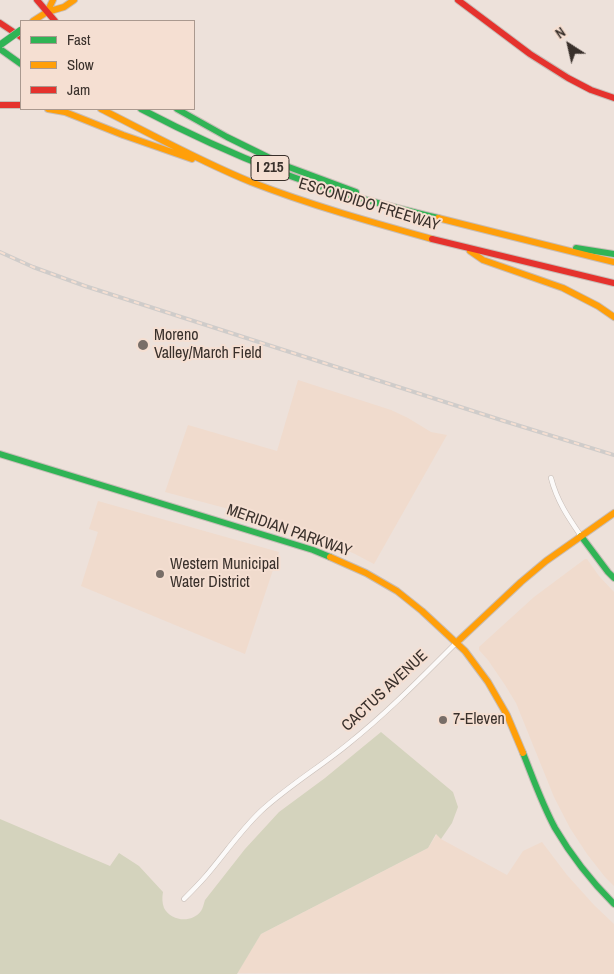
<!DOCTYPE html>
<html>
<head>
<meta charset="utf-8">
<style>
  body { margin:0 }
  #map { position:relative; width:614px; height:974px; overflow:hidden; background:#ede1da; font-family:"Archivo Narrow",sans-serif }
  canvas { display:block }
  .legend { position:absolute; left:20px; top:20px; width:175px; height:90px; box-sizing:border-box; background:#f5dfd2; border:1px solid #aa998f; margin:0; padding:6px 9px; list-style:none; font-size:15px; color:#39302b }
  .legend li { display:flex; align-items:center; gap:10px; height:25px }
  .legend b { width:25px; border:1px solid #aa998f }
  .north { position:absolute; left:544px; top:20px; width:50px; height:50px; -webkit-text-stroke:4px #f5dfd2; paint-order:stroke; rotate:325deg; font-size:14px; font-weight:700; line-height:20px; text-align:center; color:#39302b }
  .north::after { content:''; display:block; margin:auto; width:18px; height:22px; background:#39302b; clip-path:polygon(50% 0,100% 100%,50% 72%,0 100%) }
</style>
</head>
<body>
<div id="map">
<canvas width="614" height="974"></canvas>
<ul class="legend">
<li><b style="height:6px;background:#30b455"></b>Fast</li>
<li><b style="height:6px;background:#ff9f0a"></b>Slow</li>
<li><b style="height:6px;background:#e5322d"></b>Jam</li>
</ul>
<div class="north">N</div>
</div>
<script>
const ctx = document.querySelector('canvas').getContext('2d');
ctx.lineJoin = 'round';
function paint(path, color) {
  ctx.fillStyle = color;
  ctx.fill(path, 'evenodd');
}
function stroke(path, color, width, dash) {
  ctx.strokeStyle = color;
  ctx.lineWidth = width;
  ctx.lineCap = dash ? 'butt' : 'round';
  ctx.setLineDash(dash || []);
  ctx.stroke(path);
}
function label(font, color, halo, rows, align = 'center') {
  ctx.font = font + ' "Archivo Narrow",sans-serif';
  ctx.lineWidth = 4;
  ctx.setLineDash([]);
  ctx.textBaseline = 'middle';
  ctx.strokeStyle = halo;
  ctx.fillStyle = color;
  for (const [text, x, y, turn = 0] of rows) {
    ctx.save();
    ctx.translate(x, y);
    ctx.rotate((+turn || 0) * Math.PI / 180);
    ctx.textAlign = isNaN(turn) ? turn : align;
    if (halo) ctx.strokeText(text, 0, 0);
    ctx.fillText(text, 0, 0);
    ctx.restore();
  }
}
paint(new Path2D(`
  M298,380l93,30 17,8 23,14 16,3 -73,129 -19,-10 -27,-12 -29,-10 -74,-24 -60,-16 23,-67 89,26z
  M98,501l181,51 -34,102 -164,-68 17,-54 -9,-3z
  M585,559h2l12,17 15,16v294l-9,-9 -18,-23 -17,-26 -16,-31 -38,-94 -11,-18 -17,-25 -9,-10v-3l55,-50z
  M437,834l4,5 66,36 16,-24 19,-9 25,33 27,30 20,19v50l-377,-1 24,-39 167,-86z`), '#f0dbcd');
paint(new Path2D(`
  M381,732l72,60 5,15 -6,16 -11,16 -5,-5 -8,14 -167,86 -24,40h-237v-155l110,47 9,-13 20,13 24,26c-1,5 -1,11 1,16 8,14 28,15 37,3 2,-3 3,-8 4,-11l40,-51 34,-37 46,-34z`), '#d4d3bd');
const street = new Path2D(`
  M551,478c6,23 17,39 30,58
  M184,899c7,-7 14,-14 21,-22 19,-22 35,-46 56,-66 27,-25 59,-44 87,-67 39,-31 73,-66 108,-101`);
const fast = new Path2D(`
  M0,49l21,15
  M141,109c44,23 89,44 136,62 51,20 107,34 161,47
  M177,109l50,28 59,29 70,26
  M576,248l38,6
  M0,454l313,96 17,7
  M581,536l27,36 6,6
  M523,753c10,25 19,51 32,75 17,29 35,52 59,76`);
const slow = new Path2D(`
  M47,12l6,-12
  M33,21l14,-9 17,-5 10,-7
  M48,109l17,3 58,23 69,24
  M101,109c50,25 98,52 150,73 59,23 120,40 181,57
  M438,218l176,44
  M470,251l13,9 80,28 35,18 16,11
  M330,557l36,16 31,18 25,20 43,40 23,31 19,33 16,38
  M456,643l65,-61 25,-21 68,-48`);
const jam = new Path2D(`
  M37,0l18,21
  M458,0l72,54 38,24 23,12 23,8
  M0,23l21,14
  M0,105h21
  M432,239l182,44`);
stroke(street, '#c7bdb7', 5.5);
stroke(fast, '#c7bdb7', 8);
stroke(slow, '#c7bdb7', 8);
stroke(jam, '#c7bdb7', 8);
stroke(street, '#fcfaf9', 4.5);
stroke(fast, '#30b455', 6);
stroke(slow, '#ff9f0a', 6);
stroke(jam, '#e5322d', 6);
const rail = new Path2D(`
  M0,252l33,15 52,19 419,135 110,34`);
stroke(rail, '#cfccca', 4);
stroke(rail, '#f5dfd2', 2, [5.5]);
const fastBridge = new Path2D(`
  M0,45l21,-15`);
stroke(fastBridge, '#c6c0bb', 8, []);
stroke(fastBridge, '#30b455', 7);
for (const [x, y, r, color] of [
  [143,345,6,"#786e68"],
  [160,574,5,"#786e68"],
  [443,720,5,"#786e68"]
]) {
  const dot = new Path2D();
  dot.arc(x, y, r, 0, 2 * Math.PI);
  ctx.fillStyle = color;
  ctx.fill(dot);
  stroke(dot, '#f5dfd2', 2);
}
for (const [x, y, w] of [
  [270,168,38]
]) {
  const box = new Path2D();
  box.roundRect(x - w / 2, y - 12.5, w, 25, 4);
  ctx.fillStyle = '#f5dfd2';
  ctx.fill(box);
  stroke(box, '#39302b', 1);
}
label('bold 15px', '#39302b', null, [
  ["I 215",270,168]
]);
label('16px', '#39302b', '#f5dfd2', [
  ["ESCONDIDO FREEWAY",369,205,17],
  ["MERIDIAN PARKWAY",289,531,19],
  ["CACTUS AVENUE",385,691,-43]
]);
label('16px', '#39302b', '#f5dfd2', [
  ["Moreno",154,336],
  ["Valley/March Field",154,354],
  ["Western Municipal",170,565],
  ["Water District",170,583],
  ["7-Eleven",453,720]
], 'left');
</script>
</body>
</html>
